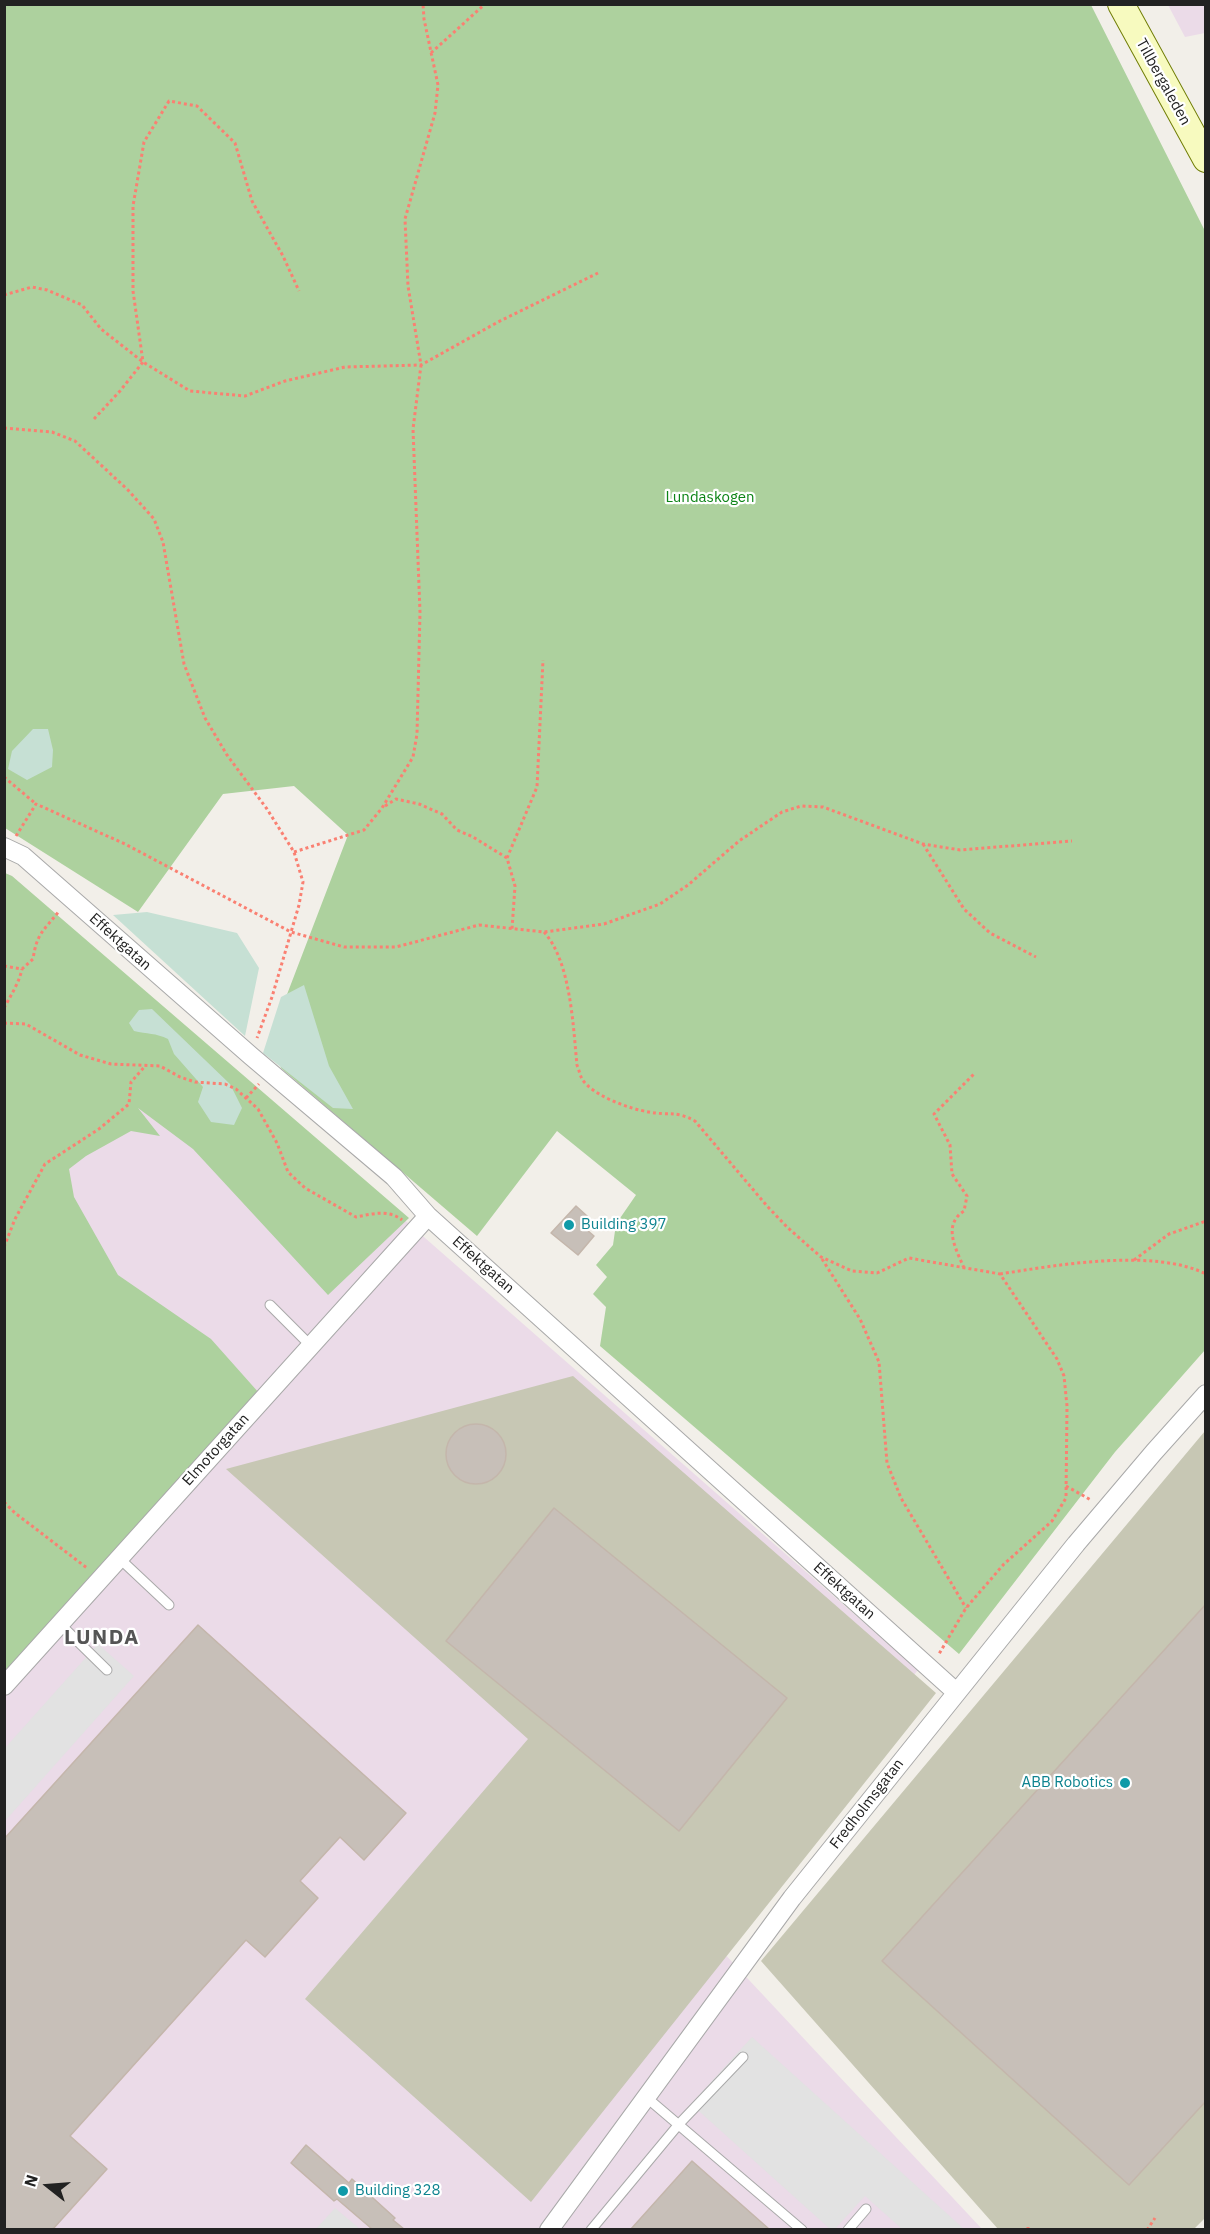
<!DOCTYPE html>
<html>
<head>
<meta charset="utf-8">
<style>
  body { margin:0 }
  #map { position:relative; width:1210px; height:2234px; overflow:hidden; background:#f2efe9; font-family:"IBM Plex Sans",sans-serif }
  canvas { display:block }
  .frame { position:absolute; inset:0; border:6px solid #222; pointer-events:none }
  .north { position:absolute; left:18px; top:2156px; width:60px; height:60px; -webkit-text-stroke:4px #fff; paint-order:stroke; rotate:287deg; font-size:16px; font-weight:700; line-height:24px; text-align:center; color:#222 }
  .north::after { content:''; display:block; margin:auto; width:21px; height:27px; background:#222; clip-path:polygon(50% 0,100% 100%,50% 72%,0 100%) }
</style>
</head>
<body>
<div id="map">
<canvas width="1210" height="2234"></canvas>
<div class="frame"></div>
<div class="north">N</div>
</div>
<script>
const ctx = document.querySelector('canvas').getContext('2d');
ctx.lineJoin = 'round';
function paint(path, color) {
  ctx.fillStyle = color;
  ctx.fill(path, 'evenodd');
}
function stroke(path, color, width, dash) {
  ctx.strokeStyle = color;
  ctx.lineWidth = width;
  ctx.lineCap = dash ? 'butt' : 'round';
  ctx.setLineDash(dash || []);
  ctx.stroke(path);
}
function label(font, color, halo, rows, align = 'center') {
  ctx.font = font + ' "IBM Plex Sans",sans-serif';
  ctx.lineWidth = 4.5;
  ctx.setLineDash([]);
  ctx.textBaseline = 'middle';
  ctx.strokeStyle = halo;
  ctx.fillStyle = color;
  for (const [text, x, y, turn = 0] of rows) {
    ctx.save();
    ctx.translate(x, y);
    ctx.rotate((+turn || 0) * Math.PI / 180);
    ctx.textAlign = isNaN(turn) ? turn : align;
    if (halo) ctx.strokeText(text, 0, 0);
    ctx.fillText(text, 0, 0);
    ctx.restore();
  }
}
paint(new Path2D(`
  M1168,5h37v28l-20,4z
  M5,873l7,3 906,794 -212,264 276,295 -977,1z`), '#ebdbe8');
paint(new Path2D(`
  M573,1376l363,317 -405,509 -226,-203 223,-260 -302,-270z
  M1205,1431v787l-11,11h-196l-237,-268z`), '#c7c7b4');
paint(new Path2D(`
  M4,5h1087l114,226v1119l-90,102 -156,202 -359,-308 6,-39 -13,-13 14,-17 -11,-12 17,-20 3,-21 20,-29 -79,-64 -80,105 -196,-168 -8,-37 75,-196 -54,-49 -71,8 -85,118 -133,-84z
  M5,873l7,3 397,342 -81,77 -135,-146 -55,-41 22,28 -29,-5 -45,25 -17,13 5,28 44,78 93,64 48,54 -254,284z`), '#add19e');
paint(new Path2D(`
  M33,729h15l5,21 -1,17 -25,13 -19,-11 4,-18z
  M147,912l90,21 22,35 -14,68 -132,-121z
  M304,985l25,81 24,43 -20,-1 -70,-55 18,-56z
  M152,1009l78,75 12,24 -8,17 -23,-3 -13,-20 5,-15 -29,-33 -6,-15c-12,-6 -21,-5 -34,-8l-5,-8 10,-13z`), '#c6e0d4');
paint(new Path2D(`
  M98,1644l36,32 -129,145v-73z
  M752,2037l212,192h-62l-37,-33 -30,33h-5l-139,-125z
  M335,2208l25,21h-44z`), '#e2e2e2');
const building = new Path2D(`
  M576,1206l11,10 -7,8 14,12 -16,19 -27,-22z
  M446 1454a30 30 0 1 1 60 0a30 30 0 1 1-60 0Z
  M554,1508l233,190 -108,133 -233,-190z
  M1206,1604v497l-77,84 -247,-224z
  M198,1625l208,188 -42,47 -24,-23 -40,44 18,17 -53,59 -19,-17 -176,196 37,33 -54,60h-49v-390z
  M306,2145l43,38 3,-4 43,39 -2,2 11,9h-32l-35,-30 -3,2 -43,-38z
  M692,2161l77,68h-138z`);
paint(building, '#c7bfb8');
stroke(building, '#c4b6ab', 1.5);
const lane = new Path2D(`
  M270,1305l40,40
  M119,1558l50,47
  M60,1624l47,46
  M646,2097l156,133
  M591,2230l88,-106 64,-67
  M848,2230l18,-21`);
const street = new Path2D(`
  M4,847l19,9 228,200 143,121 34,39 528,476
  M4,1686l424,-470
  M549,2230l243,-332 284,-354 78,-92 52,-58`);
const secondary = new Path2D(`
  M1121,4l85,155`);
stroke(lane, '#a9a9a9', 11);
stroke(street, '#a9a9a9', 20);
stroke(secondary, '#707d05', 28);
stroke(new Path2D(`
  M431,53l54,-49
  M4,295l28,-8 15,3 35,15 19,24 42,33 47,29 55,5 40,-15 60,-14 76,-2 77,-43 100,-49
  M94,419l26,-28 23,-29 -10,-71v-85l11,-64 25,-41 28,5 38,37 17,58 31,55 16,35
  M4,428l48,4 23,9 53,49 26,29 9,23 21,122 21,54 22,37 40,54 27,43 9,30 -4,23 -27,92 -15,41
  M4,777l32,27
  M385,806l11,-7 23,5 23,10 15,16 16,7 34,21 8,28 -3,43
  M16,836l20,-32 89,40 166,88 53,15h52l83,-22 65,7 60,-8 56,-20 28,-19 51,-44 43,-29 19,-6 22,1 100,37 37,6 112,-9
  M923,844l41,65 26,24 46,24
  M294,852l70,-22 18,-22 31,-51 4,-23 3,-122 -7,-183 8,-64 -13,-79 -3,-67 30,-106 3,-28 -14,-66 -1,-15
  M507,858l30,-71 6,-127
  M544,932c27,30 29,94 33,133 2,5 3,10 5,14 11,17 48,30 67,33 20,4 26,-2 46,9l72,85 21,22 33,29 31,14 25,2 32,-15 91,16 57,85 7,17 3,30 -1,92 -14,23 -48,43 -38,44 -27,46
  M4,966l18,3 11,-10c4,-27 11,-28 26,-48
  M4,1008c7,-13 15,-25 18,-39
  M4,1023l22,1 54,31 31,9 49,2 20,11 15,5 30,2 11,5 22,20 19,34 11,29 17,16 51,29c16,-3 32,-8 46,3
  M246,1098l13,-14
  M4,1247l11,-28 30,-55 54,-35 30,-25 2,-22 15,-17
  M822,1259l38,60 19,43 8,101 14,35 65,110
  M1134,1260l35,-26 37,-13
  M964,1268c-8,-19 -22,-43 0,-57l3,-15 -15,-22 -2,-29 -16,-31 40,-40
  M1000,1274c57,-9 154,-26 206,0
  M1066,1486l25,14
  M4,1502l11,11 72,55
  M1028,2230v-5
  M1147,2230l8,-12`), '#fa8072', 3, [3, 3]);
stroke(lane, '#fff', 9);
stroke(street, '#fff', 18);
stroke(secondary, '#f7fabf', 26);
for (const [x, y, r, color] of [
  [569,1225,6,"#0f9aa8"],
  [1125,1783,6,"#0f9aa8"],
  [343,2191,6,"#0f9aa8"]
]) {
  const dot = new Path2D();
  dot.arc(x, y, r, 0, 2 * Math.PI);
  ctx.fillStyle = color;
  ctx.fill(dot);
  stroke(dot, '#fff', 2);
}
label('15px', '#222', '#fff', [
  ["Tillbergaleden",1163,82,61],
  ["Effektgatan",120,942,42],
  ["Effektgatan",483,1265,42],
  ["Elmotorgatan",216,1450,-48],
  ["Effektgatan",844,1591,42],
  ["Fredholmsgatan",867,1804,-52]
]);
label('15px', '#0c8416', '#fff', [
  ["Lundaskogen",710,498]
]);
label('15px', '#0d838f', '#fff', [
  ["Building 397",581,1225],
  ["ABB Robotics",1113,1783,"right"],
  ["Building 328",355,2191]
], 'left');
ctx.letterSpacing = '1.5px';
label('bold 21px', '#555', '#fff', [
  ["LUNDA",102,1638]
]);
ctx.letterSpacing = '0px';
</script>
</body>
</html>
